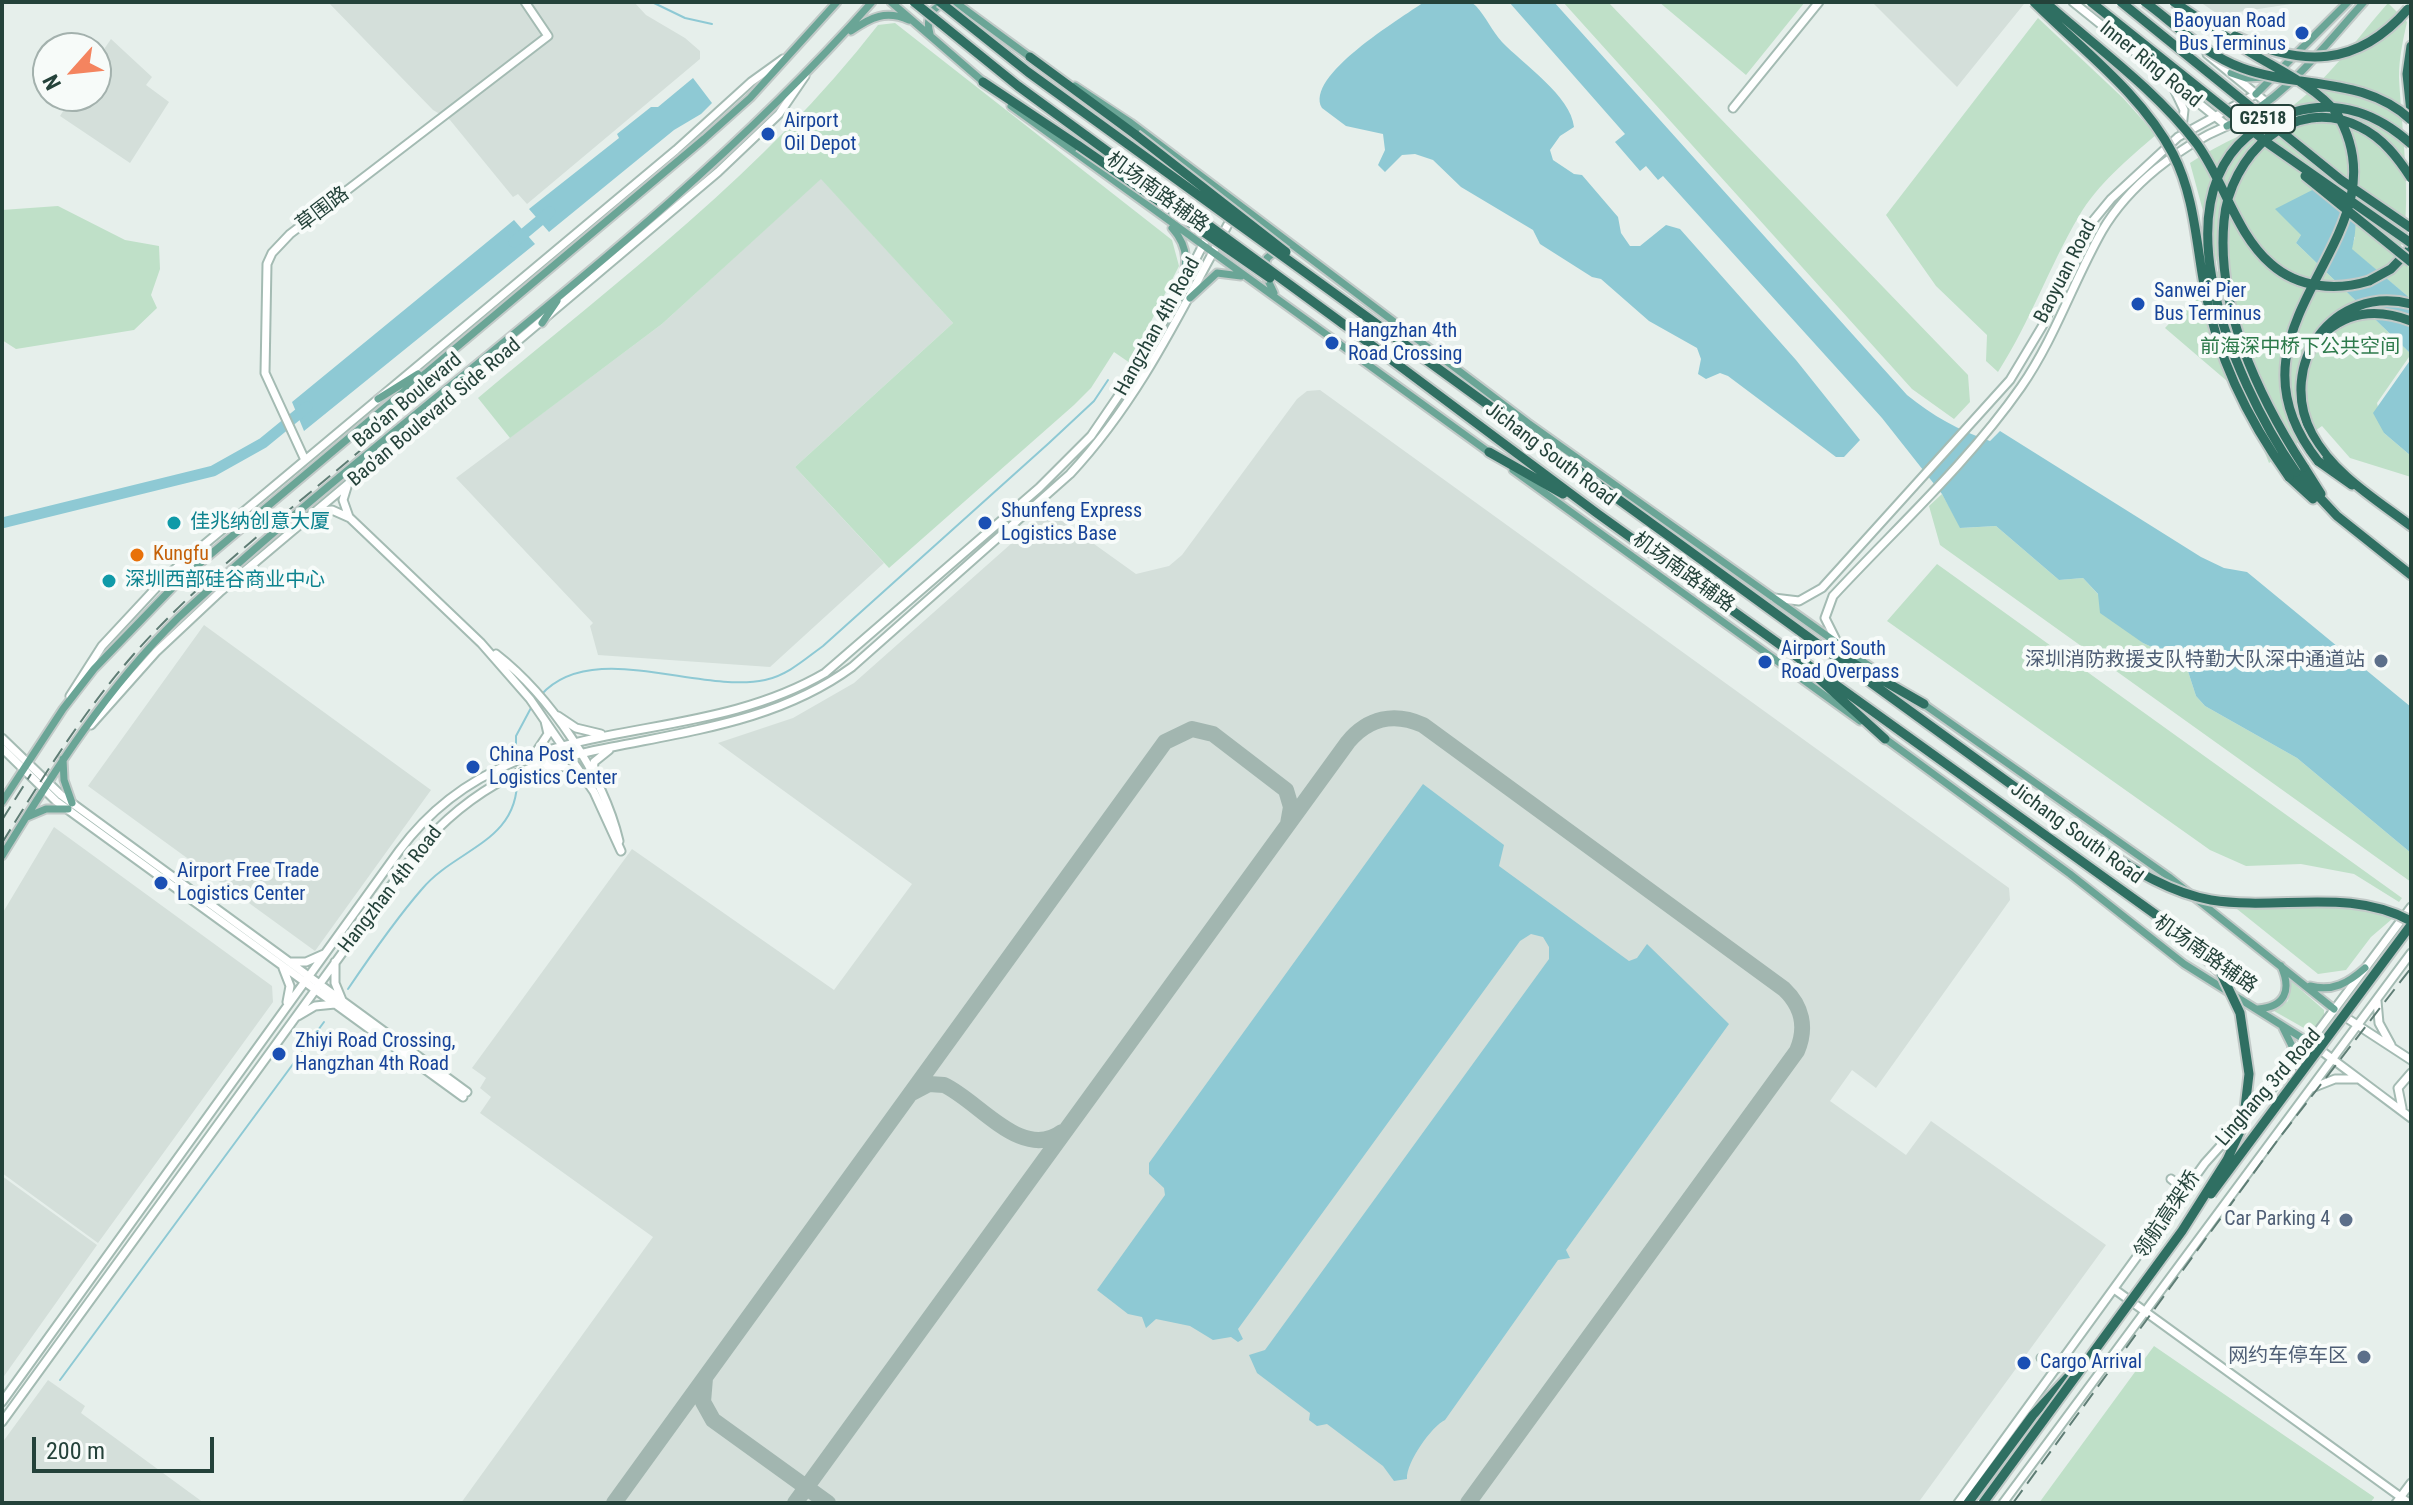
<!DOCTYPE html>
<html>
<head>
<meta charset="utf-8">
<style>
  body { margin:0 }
  #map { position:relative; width:2413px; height:1505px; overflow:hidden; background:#e6efeb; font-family:"Roboto Condensed",sans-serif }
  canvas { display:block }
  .frame { position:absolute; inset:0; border:4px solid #24423a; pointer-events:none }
  .north { position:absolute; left:32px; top:32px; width:80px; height:80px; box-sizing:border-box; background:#f7fbf9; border:2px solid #a3b1ad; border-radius:50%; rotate:243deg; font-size:22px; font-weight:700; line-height:32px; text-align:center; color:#24423a }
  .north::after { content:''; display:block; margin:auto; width:28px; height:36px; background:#f4845f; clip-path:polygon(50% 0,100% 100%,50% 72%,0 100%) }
  .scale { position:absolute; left:32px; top:1437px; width:182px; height:36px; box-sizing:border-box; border:4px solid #24423a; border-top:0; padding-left:10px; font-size:24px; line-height:28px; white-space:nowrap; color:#24423a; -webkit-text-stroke:6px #f7fbf9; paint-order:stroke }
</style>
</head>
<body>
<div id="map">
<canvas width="2413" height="1505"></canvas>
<div class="frame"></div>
<div class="north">N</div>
<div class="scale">200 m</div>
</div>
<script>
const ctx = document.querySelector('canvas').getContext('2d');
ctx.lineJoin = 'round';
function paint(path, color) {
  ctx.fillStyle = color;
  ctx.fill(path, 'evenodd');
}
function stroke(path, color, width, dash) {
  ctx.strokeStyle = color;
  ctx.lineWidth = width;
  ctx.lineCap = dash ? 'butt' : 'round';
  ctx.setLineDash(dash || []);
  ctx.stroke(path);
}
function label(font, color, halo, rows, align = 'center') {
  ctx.font = font + ' "Roboto Condensed","Noto Sans SC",sans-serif';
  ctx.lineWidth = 8;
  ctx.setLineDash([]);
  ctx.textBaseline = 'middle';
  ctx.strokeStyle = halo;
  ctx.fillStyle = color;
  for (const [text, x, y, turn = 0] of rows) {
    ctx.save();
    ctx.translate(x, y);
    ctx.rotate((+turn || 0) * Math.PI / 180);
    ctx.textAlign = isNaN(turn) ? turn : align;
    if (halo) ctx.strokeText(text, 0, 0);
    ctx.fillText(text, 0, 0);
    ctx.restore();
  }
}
paint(new Path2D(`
  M328,2h306l12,13 39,23 15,13v8l-173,145 -9,-10 -5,3 -63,-77 -17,-10z
  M1872,2h149l3,2 -67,83z
  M2200,2h104l-85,13z
  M111,39l41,38 -6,8 23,17 -39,61 -70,-47 13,-20h23v-35z
  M821,178l132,145 -158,144 89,96 -114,104 -172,-12 -8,-29 3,-3 -137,-145 206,-154z
  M1320,390l689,498 1,12 -134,188 -24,-18 -22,31 76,54 25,-34 175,124 -188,258h-1457l192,-266 -173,-124 11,-16 -11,-9 6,-10 -14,-10 160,-219 202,141 78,-106 -194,-141 75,-25 61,-35 194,-172 88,63 33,-8 13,-11 115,-156 10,-8z
  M204,625l227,165 -116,161 -227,-165z
  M54,827l218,159 1,16 -175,241 -96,-70v-259z
  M2,1176l95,69 -95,134z
  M48,1380l37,26 -4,7 123,90h-202v-60z`), '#d4dfda');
paint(new Path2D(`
  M1563,2h45l360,373 2,27 -16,17 -42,-30z
  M1659,2h146l-59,73z
  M2388,3l19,19c-4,18 -8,36 -8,55 2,44 14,132 2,169l10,8v45l-60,-50 4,-12 -54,-2 -5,8 115,111 -34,49 7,30 27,23v21l-61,-19 -28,-32 -53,37 -28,-70 -76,-65 54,-58 -29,-107c31,-21 66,-33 97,-53 39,-27 70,-72 101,-107z
  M2038,18l85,80 33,37c-27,23 -59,50 -77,81 -30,51 -49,106 -81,156l-12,-11 1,-26 -51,-49 -50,-71z
  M895,23l277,217 7,26 -49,97 -16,-11 -23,36 -17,17 -185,163 -94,-101 158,-144 -132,-144 -159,145 -152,114 -32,-40c140,-117 288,-228 400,-373z
  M58,206l67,34 34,6 1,23 -9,26 6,13 -23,22 -118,19 -14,-9v-130z
  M1942,494l19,34 35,-2 63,54 24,-2 60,65 42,19 11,34 9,10 92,52 114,95v29l-471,-337 -11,-39z
  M1937,564l465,334 -3,4 -45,-28 -53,-10 -55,2 -36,-16 -323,-229z
  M2339,906l32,5 21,8 -21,18 -25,33 -28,4 -81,-65z
  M2291,981l33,29v8l-13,14 -37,-21 14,-10z
  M2154,1346l220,151v1l-4,5h-331z`), '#bfe0c8');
paint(new Path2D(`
  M1424,2h47l5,4c10,11 16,25 26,36 21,22 69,54 72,85l-14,9 -10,14 3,10 21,14 8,1 36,42 3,16 9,13h10l26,-21 14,4 116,131 64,80 -16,17h-8l-108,-81 -8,-3 -14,6 -8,-5 3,-15 -4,-11 -48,-27 -48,-42 -9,-2 -52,-33 -7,-14 -72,-43 -28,-27 -18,-6 -13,1 -17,17 -7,-7 7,-15 -2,-16 -37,-8 -24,-18c-18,-32 78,-89 102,-106z
  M1509,2h45l353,393c26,21 51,35 83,46l10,-10 201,126 23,11 23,4 164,135v146l-114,-95 -92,-52 -9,-10 -11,-34 -42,-19 -43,-30 -2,-19 -15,-16 -24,2 -63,-54 -36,2 -18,-34 -60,-76 -219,-242 -5,4 -12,-14 -6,5 -25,-29 10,-8z
  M693,78l19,25 -11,11 -27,16 -125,102 -20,-23 90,-71 -2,-4 34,-27h7z
  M2328,182c30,9 31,41 24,67l59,50v55l-115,-111 5,-8 -26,-26z
  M514,220l21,24 -231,187 -12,-29z
  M2411,359v97l-27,-23 -11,-20z
  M1423,784l81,61 -5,21 130,95 8,-3 10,-14 82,80 -163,226 4,8 -12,2 -113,160c-13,6 -39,42 -38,59l-13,2 -11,-15 -56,-42 -10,2 -8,-6 1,-7 -53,-40 -8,-18 16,-5 284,-391v-12l-6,-10 -12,-3 -11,7 -282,388 5,10 -5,3 -7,-5 -18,3 -23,-14 -34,-7 -10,9 -4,-11 -14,-3 -31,-24 68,-95 -1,-7 -15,-14v-11z`), '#8ec9d4');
stroke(new Path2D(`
  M652,2l33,16 27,6
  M541,695c51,-57 158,-1 224,-15 23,-5 40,-21 58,-34l226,-203 45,-42 14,-21
  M516,759v-23l16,-30
  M348,989c23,-34 47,-69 74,-100 33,-40 97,-47 95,-111
  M60,1380l264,-358`), '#8ec9d4', 2);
stroke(new Path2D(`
  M514,242l36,-30
  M2,523l211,-52 50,-28 44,-36`), '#8ec9d4', 11);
stroke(new Path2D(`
  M912,1093l17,-9 15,1c35,16 78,77 118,47
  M705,1378l-2,24 10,18 115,83
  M614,1503l551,-761 27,-13 21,5 73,56 5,17 -3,17
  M795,1503l553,-761c20,-24 46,-30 75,-17l361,264c18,17 23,39 13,62l-329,452`), '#a2b6b0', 16);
const secondary = new Path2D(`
  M2207,54l60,49
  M2173,87l11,23 -2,18
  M1733,108l86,-106
  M305,460l-40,-87 2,-109 5,-11 18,-19 258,-198 -23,-34
  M347,487l-4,13 6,17
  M320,511l12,-1 18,8 131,125 49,56 64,93 27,59
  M1774,598l25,3 23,-13 188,-208 33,-55 49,-103 19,-23 67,-62 78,-43
  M1837,642l-12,-24 8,-22c63,-68 135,-133 188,-209 34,-49 52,-105 81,-156 27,-46 77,-85 125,-105l-154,-124
  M496,654c54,42 107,120 123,187
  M70,696l32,-50 67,-72 507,-424 75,-68 32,-23
  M558,716l18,12 25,6
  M91,725l65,-73 65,-61 497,-419 61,-58 26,-38
  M2,738l59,57 406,297
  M2,748l54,53 407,296
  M538,749l10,-15 -3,-13
  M544,766l21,1 19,12
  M593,774l1,-12 15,-12
  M290,962h16l18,-8
  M335,962v21l7,17
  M283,968l7,18 -3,16
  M2377,1001l2,22 12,22
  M2342,1015l69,45
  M298,1016l17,-10 20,-2
  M2315,1046l96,72
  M2312,1088l23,-9h22
  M2402,1108l-4,-20 13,-15
  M2171,1179l14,11
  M2114,1289l295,214
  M2041,1358l15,11
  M2,1402l397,-551c110,-149 284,-95 426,-178l214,-185 52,-52 56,-82 58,-113
  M2,1422l404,-557c25,-33 54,-60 90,-81 36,-21 76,-29 116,-37 84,-17 169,-28 240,-80l218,-193c71,-76 112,-166 162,-257
  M1958,1503l247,-340 84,-93 122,-163
  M2003,1503l408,-550
  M2396,1503l15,-20`);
const primary = new Path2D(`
  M891,2l96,83
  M955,2l79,58
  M851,31c20,-14 35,-21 58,-11
  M930,34c-6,-21 7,-34 28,-30
  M2231,73l15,5 20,-1
  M1075,86l56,37 397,300 354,252
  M2256,94l92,-92
  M1011,106l479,347
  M2227,126c57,-25 96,-79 137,-124
  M1172,228c19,21 15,39 7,64
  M1274,293l-10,-21 3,-14 10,-8
  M1190,298l27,-25 24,3
  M542,323l15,-22
  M378,399l40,-25
  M1513,470l347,251
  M1922,703l247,174 165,132
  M1883,737l187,137 114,90 126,79
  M63,759l1,21 8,23
  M2,802l61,-93 31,-40 86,-89 524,-441 46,-41 87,-96
  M27,817l19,-8h22
  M2,856c52,-85 105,-168 176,-238 227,-211 488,-383 694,-616
  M2310,986c23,6 38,-3 55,-18
  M2258,1009c27,-2 34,-19 23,-43
  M2283,1028l9,18 -3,24`);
const highway = new Path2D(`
  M2411,46l-4,28 4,38
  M1030,57l106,78
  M983,82l96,64
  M2369,281l22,-12 20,-21
  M2411,304c-78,-20 -135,61 -99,130 21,40 65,66 99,92
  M1342,323l256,191 575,413
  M1378,325l707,513
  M2327,331c25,-21 55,-21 84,-10
  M1489,452l74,42
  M2318,461l34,24
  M2304,467l17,27
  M2296,472l41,44 74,59
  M2289,477l24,22
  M1844,658l80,46
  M1818,678l67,61
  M1968,1503l65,-88 49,-53`);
stroke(secondary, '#a4bbb3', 11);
stroke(primary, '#c2cac8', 11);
stroke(highway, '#c2cac8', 13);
stroke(secondary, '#fff', 7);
stroke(primary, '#6aa596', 7);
stroke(highway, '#2f6f62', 9);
stroke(new Path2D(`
  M2,820l29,-46
  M2,843c41,-66 81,-131 132,-189 70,-79 156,-143 235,-211
  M2013,1503l264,-362 134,-173`), '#5f7d75', 2, [16, 8]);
const highwayBridge = new Path2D(`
  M914,2l104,84 324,237
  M940,2l88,70 350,253
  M2034,2c47,47 108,92 139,152 22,43 23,90 32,136 13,70 43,130 84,187
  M2045,2c51,45 111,88 152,142 27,37 39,90 74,120 27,24 65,27 98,17
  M2091,2l178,142 142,99
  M2121,2l220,178 70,48
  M2145,2c31,23 61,53 97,66 57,21 122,8 169,52
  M2174,2c27,18 54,37 82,54 27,16 59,31 80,56 77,126 -128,210 -18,349
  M2235,36c66,31 122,32 173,-27
  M1136,135l150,117
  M1079,146l191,132
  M2305,176l106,86
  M2304,467c-46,-71 -88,-160 -80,-246 5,-64 69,-129 136,-94 23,11 38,31 51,51
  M2296,472c-62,-88 -162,-311 -2,-360 44,-13 84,2 117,32
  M2085,838c40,25 79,54 126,62 68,11 137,-13 200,21
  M2211,1194l200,-269
  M1983,1503l199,-272 45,-71 16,-35 6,-51 -9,-61 -19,-40 -48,-46`);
stroke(highwayBridge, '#c2cac8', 13, []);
stroke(highwayBridge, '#2f6f62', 9);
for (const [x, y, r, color] of [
  [2302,33,8,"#1a4fb4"],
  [768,134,8,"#1a4fb4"],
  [2138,304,8,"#1a4fb4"],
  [1332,343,8,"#1a4fb4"],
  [174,523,8,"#0f9aa8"],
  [985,523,8,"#1a4fb4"],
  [137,555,8,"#e8710a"],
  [109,581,8,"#0f9aa8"],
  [2381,661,8,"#5c6f8a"],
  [1765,662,8,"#1a4fb4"],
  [473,767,8,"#1a4fb4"],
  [161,883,8,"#1a4fb4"],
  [279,1054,8,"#1a4fb4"],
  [2346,1220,8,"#5c6f8a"],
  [2364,1357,8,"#5c6f8a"],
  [2024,1363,8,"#1a4fb4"]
]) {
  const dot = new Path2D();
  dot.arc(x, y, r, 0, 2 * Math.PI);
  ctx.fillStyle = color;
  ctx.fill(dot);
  stroke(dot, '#f7fbf9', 3);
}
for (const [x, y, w] of [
  [2263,119,64]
]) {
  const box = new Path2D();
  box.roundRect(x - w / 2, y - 14, w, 28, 6);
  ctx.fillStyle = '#f7fbf9';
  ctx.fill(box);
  stroke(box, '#24423a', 2);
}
label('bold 18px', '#24423a', null, [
  ["G2518",2263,119]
]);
label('20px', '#164399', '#f7fbf9', [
  ["Baoyuan Road",2286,22,"right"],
  ["Bus Terminus",2286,45,"right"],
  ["Airport",784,122],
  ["Oil Depot",784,145],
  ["Sanwei Pier",2154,292],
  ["Bus Terminus",2154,315],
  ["Hangzhan 4th",1348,332],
  ["Road Crossing",1348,355],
  ["Shunfeng Express",1001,512],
  ["Logistics Base",1001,535],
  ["Airport South",1781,650],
  ["Road Overpass",1781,673],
  ["China Post",489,756],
  ["Logistics Center",489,779],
  ["Airport Free Trade",177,872],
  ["Logistics Center",177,895],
  ["Zhiyi Road Crossing,",295,1042],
  ["Hangzhan 4th Road",295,1065],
  ["Cargo Arrival",2040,1363]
], 'left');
label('20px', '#24423a', '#f7fbf9', [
  ["Inner Ring Road",2150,65,39],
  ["机场南路辅路",1157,193,36],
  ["草围路",323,210,-37],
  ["Baoyuan Road",2066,272,-63],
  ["Hangzhan 4th Road",1158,327,-61],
  ["Bao'an Boulevard",408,401,-40],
  ["Bao'an Boulevard Side Road",435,413,-40],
  ["Jichang South Road",1550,455,37],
  ["机场南路辅路",1683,573,36],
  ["Jichang South Road",2076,834,36],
  ["Hangzhan 4th Road",391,890,-52],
  ["机场南路辅路",2205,955,35],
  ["Linghang 3rd Road",2269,1088,-49],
  ["领航高架桥",2168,1215,-56]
]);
label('20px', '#2d7a4b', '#f7fbf9', [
  ["前海深中桥下公共空间",2300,348]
]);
label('20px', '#0d838f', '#f7fbf9', [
  ["佳兆纳创意大厦",190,523],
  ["深圳西部硅谷商业中心",125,581]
], 'left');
label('20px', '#c56008', '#f7fbf9', [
  ["Kungfu",153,555]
], 'left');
label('20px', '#4e5e75', '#f7fbf9', [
  ["深圳消防救援支队特勤大队深中通道站",2365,661],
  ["Car Parking 4",2330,1220],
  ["网约车停车区",2348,1357]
], 'right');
</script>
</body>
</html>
